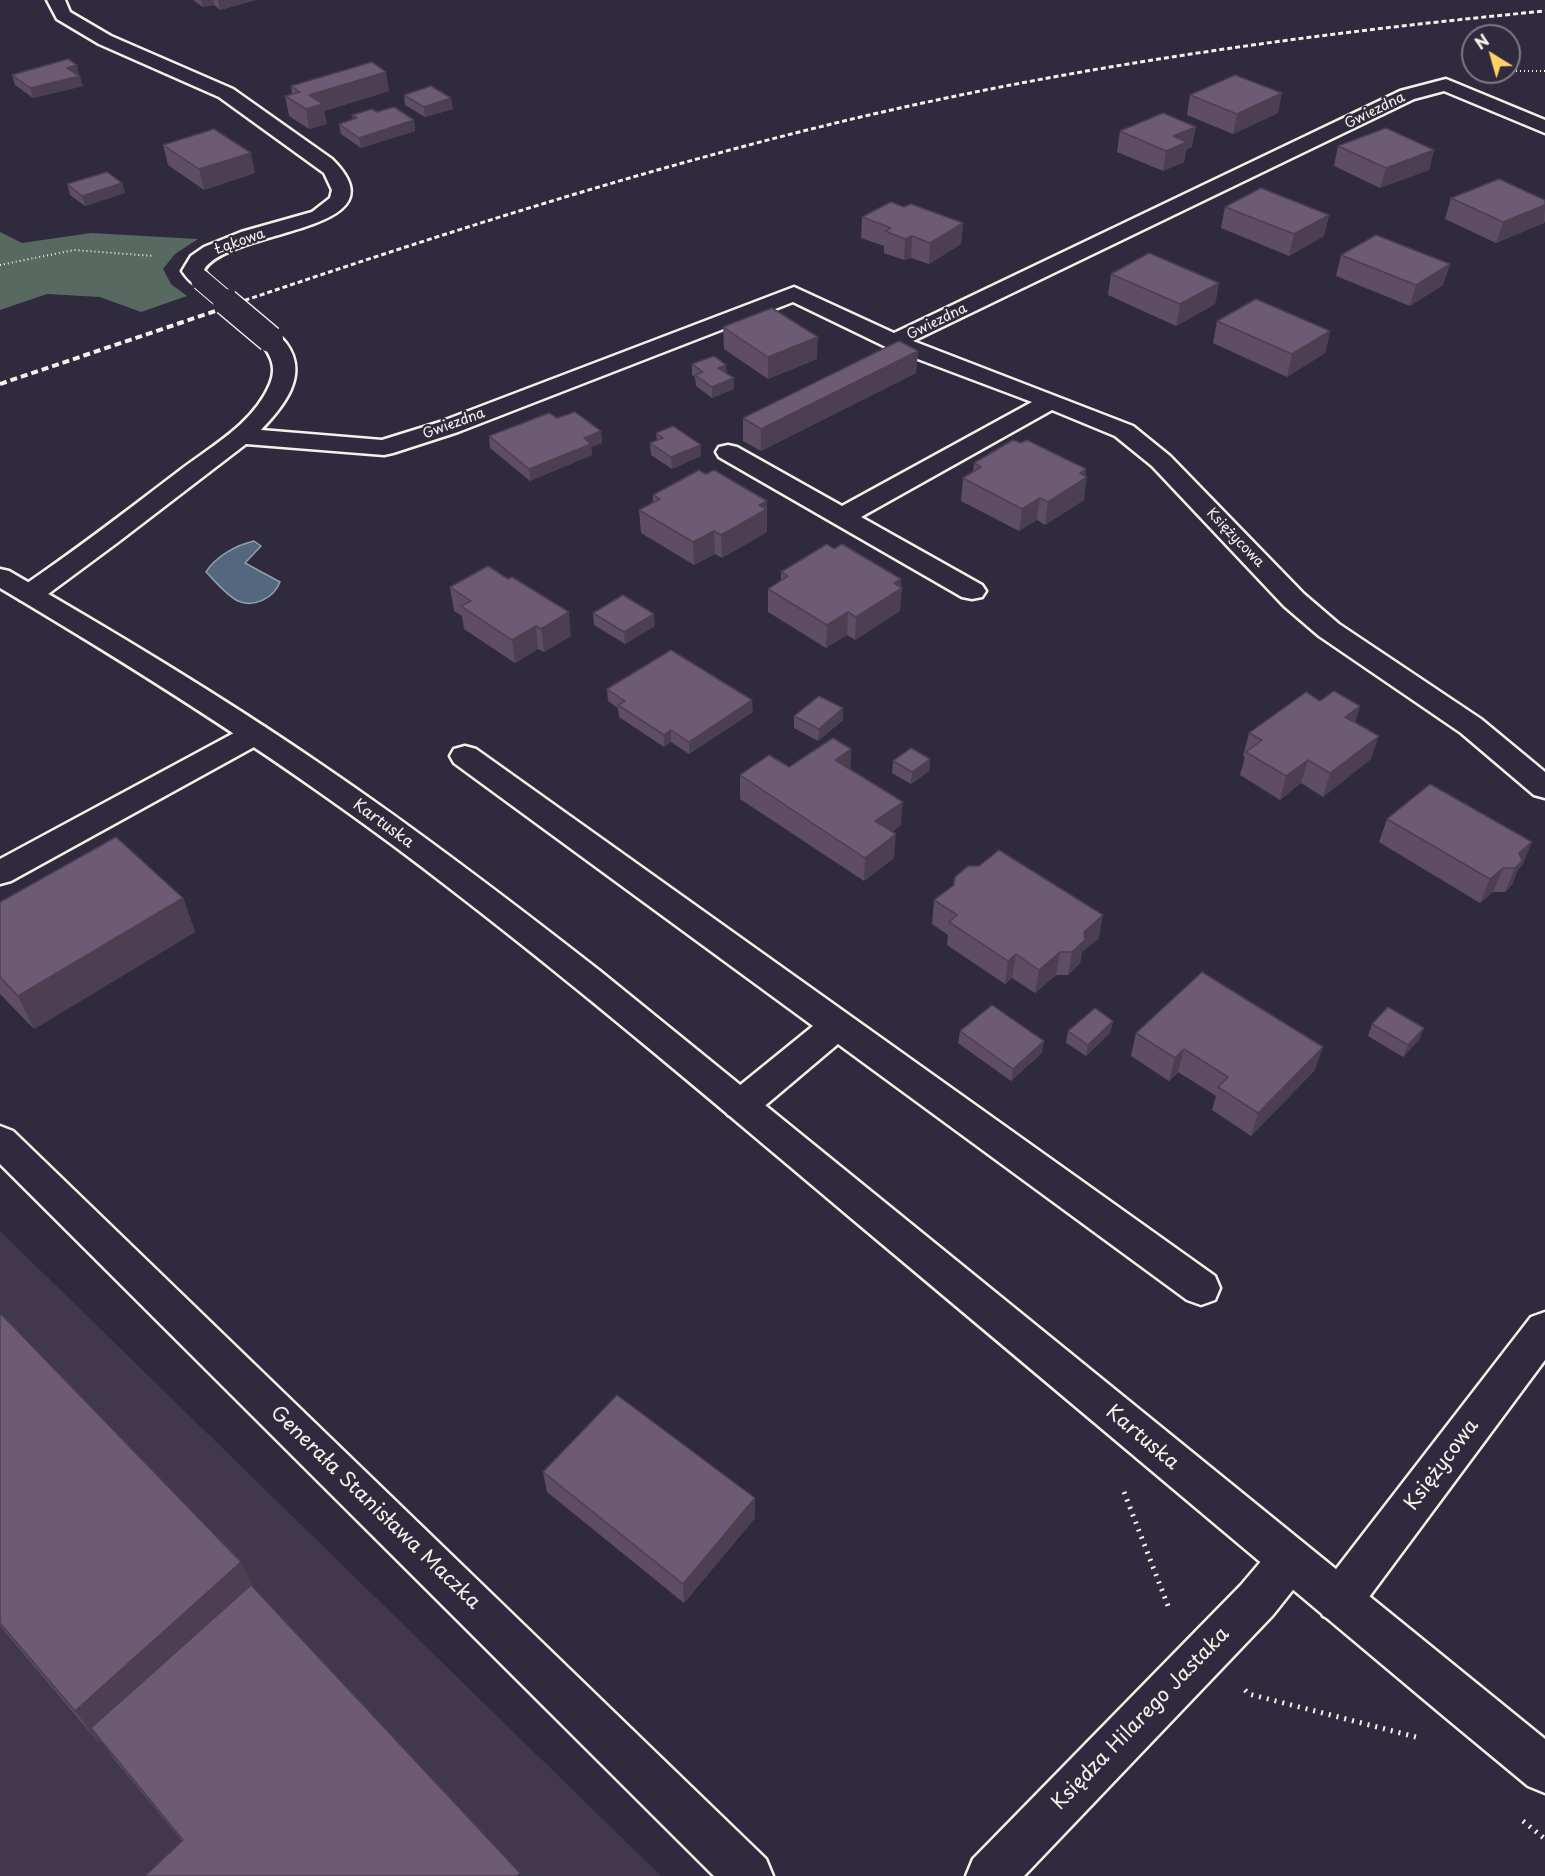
<!DOCTYPE html>
<html>
<head>
<meta charset="utf-8">
<style>
  body { margin:0 }
  #map { position:relative; width:1545px; height:1876px; overflow:hidden; background:#2f2a3d; font-family:"Playpen Sans",sans-serif }
  canvas { display:block }
  .north { position:absolute; left:1461px; top:24px; width:60px; height:60px; box-sizing:border-box; background:#2f2a3d; border:2px solid #7e7a81; border-radius:50%; rotate:323deg; font-size:16px; font-weight:700; line-height:24px; text-align:center; color:#f4f1e8 }
  .north::after { content:''; display:block; margin:auto; width:21px; height:27px; background:#ffd166; clip-path:polygon(50% 0,100% 100%,50% 72%,0 100%) }
</style>
</head>
<body>
<div id="map">
<canvas width="1545" height="1876"></canvas>
<div class="north">N</div>
</div>
<script>
const ctx = document.querySelector('canvas').getContext('2d');
ctx.lineJoin = 'round';
function paint(path, color) {
  ctx.fillStyle = color;
  ctx.fill(path, 'evenodd');
}
function stroke(path, color, width, dash) {
  ctx.strokeStyle = color;
  ctx.lineWidth = width;
  ctx.lineCap = dash ? 'butt' : 'round';
  ctx.setLineDash(dash || []);
  ctx.stroke(path);
}
function label(font, color, halo, rows, align = 'center') {
  ctx.font = font + ' "Playpen Sans",sans-serif';
  ctx.lineWidth = 4.5;
  ctx.setLineDash([]);
  ctx.textBaseline = 'middle';
  ctx.strokeStyle = halo;
  ctx.fillStyle = color;
  for (const [text, x, y, turn = 0] of rows) {
    ctx.save();
    ctx.translate(x, y);
    ctx.rotate((+turn || 0) * Math.PI / 180);
    ctx.textAlign = isNaN(turn) ? turn : align;
    if (halo) ctx.strokeText(text, 0, 0);
    ctx.fillText(text, 0, 0);
    ctx.restore();
  }
}
paint(new Path2D(`
  M0,1231l661,645h-661z`), '#42384e');
paint(new Path2D(`
  M0,232l22,11 69,-10 107,6 -23,15 -12,15 8,15 16,12 -46,16 -41,-15 -53,-3 -47,16z`), '#586961');
const water = new Path2D(`
  M254,541l7,5 -16,17 35,19c-6,16 -26,26 -42,19 -12,-6 -23,-20 -32,-29 9,-15 30,-27 48,-31z`);
paint(water, '#53687f');
stroke(water, '#939fa9', 1.5);
const minor = new Path2D(`
  M47,0h18l5,12 41,24 122,53 99,70c76,75 -102,68 -128,111l8,10 -3,5c-14,3 -19,-3 -27,-14l9,-15 13,-9 37,-15 71,-20 18,-14 2,-8 -8,-17 -105,-76 -120,-53 -42,-25z
  M1446,79l99,41v13l-101,-42 -30,8 -501,242 220,85 37,30 134,138 35,30 142,95 64,53v26l-11,-3 -73,-62 -142,-97 -35,-30 -132,-140 -37,-30 -63,-26 -191,107 121,68 4,6 -4,6 -10,2 -10,-2 -243,-140 -3,-5 3,-5 9,-2 9,2 105,59 190,-104 -146,-55 -93,-45 -335,130 -65,21 -9,2 -138,-11 -129,99 -77,57 -10,2 -10,-2 -4,-6 4,-6c53,-36 104,-75 155,-114 33,-26 78,-49 95,-90 8,-19 -1,-30 -11,-45l3,-5c11,-3 17,0 24,9 24,32 -3,64 -25,87l121,10 58,-18 354,-135 100,46 506,-242z
  M255,724l10,3 5,7 -5,7 -254,140 -11,3v-25l245,-132z
  M465,746l11,3 739,527 5,12 -5,12 -14,5 -14,-5 -349,-256 -84,71 -13,4 -13,-4 -5,-10 5,-10 85,-69 -359,-263 -4,-7 4,-7z
  M0,1126l13,5 753,728 7,17h-59l-714,-712z
  M1545,1312v48l-190,256 -16,7 -16,-7 -6,-15 6,-15 208,-269z
  M1289,1540l15,6 7,15 -7,15 -31,39 -249,261h-58l7,-17 268,-274 33,-39z`);
const major = new Path2D(`
  M0,569l9,2c105,61 209,123 310,192 96,65 189,136 281,208l945,768v54l-17,-7 -82,-68c-201,-168 -400,-337 -601,-505 -148,-125 -296,-251 -451,-367 -126,-94 -259,-178 -394,-258z`);
stroke(minor, '#f4f1e8', 5);
stroke(major, '#f4f1e8', 5);
stroke(new Path2D(`
  M1516,71h29
  M0,265l74,-15 79,6`), '#f4f1e8', 2, [1, 3]);
stroke(new Path2D(`
  M1124,1492l46,119
  M1245,1690l4,4 167,43
  M1523,1821l22,18`), '#f4f1e8', 5, [2, 6]);
paint(minor, '#2f2a3d');
paint(major, '#2f2a3d');
stroke(new Path2D(`
  M237,303c207,-70 415,-137 628,-187 223,-52 451,-83 680,-105`), '#f4f1e8', 3, [5, 3]);
stroke(new Path2D(`
  M0,384l242,-82`), '#f4f1e8', 4, [7, 4]);
const minorBridgeFar1 = new Path2D(`
  M201,280l27,23`);
const minorBridge = new Path2D(`
  M226,302l44,37`);
stroke(minorBridgeFar1, '#f4f1e8', 22, []);
stroke(minorBridge, '#f4f1e8', 29, []);
stroke(minorBridgeFar1, '#2f2a3d', 20);
stroke(minorBridge, '#2f2a3d', 26);
paint(new Path2D(`
  M193,0h63l-36,10 -6,-5 -11,2z
  M12,75h67h-1l5,11 -50,12 -18,-13z
  M291,86l98,5 -65,20 3,13 -18,5 -20,-13 -4,-20 7,-2z
  M404,95l49,14 -28,8 -20,-12z
  M1190,95l88,18 -45,21 -46,-19z
  M377,112l37,8 1,11 -54,17 -20,-14 -2,-10 14,-5 -1,-4z
  M1120,131l72,16 -6,3 -2,12 -21,9 -46,-19z
  M163,145l92,28 -51,17 -36,-25z
  M1338,146l96,4 -5,20 -49,18 -46,-22z
  M122,183l3,10 -40,13 -15,-11 -3,-11z
  M1451,198l94,2v21l-1,2 -48,20 -51,-24z
  M904,207l59,16 -2,21 -32,20 -18,-6 -7,2 -20,-7v-7l-23,-8 1,-21z
  M1225,207l104,8 -5,21 -35,20 -68,-28z
  M1341,255l109,9 -7,21 -33,21 -74,-30z
  M1111,274l108,9 -4,21 -39,22 -68,-31z
  M1217,321l113,10 -5,22 -38,24 -74,-34z
  M723,327l94,32 -49,20 -44,-30z
  M918,351l-2,22 -155,78 -18,-10v-23z
  M692,364l35,9 7,16 -22,9 -16,-12 -1,-9 -3,-2z
  M557,418l44,13 1,12 -11,4 1,8 -62,26 -40,-33 -1,-12z
  M656,433l45,12v11l-29,13 -21,-14 -1,-12 7,-3z
  M974,463l111,13 -1,24 -39,25 -8,-5 -18,11 -58,-30 2,-23 10,-6z
  M706,474l61,27v31l-45,26 -7,-4 -21,11 -53,-32 -2,-23 14,-8v-7z
  M781,572l120,15 -1,24 -45,29 -8,-5 -21,13 -58,-36v-23l13,-8z
  M508,579l63,57 -27,16 -6,-3 -23,14 -51,-34 -2,-13 -8,-5 -4,-24z
  M593,613l62,13 -30,18 -31,-19z
  M607,689l146,23 -64,42 -18,-12 -7,5 -45,-30 -1,-9 -10,-7z
  M1320,701l40,5 -5,16 16,37 -48,38 -22,-14 -21,17 -40,-25 5,-18 -2,-1 6,-23z
  M843,708v12l-25,21 -24,-13v-12z
  M851,749l-1,21 51,55 -9,7 2,26 -30,23 -124,-82v-24l49,-8z
  M930,759l-1,12 -18,13 -19,-11 1,-12z
  M1387,819l135,47 -4,3 -6,16 -7,7h-12l-13,11 -101,-61z
  M955,877l144,61 -17,14 -2,11 -12,12h-12l-21,18 -23,-15 -7,6 -58,-39 1,-10 -16,-11 2,-24 20,-15z
  M183,898l12,34 -161,97 -34,-35v-92z
  M1113,1021l-3,12 -24,23 -20,-13 2,-12z
  M1372,1024l47,16 -16,17 -35,-21z
  M960,1031l82,22 -31,28 -53,-38z
  M1136,1033l179,37 -64,66 -39,-26 4,-14 -38,-24 -9,9 -38,-25z
  M0,1313l241,249 13,26 266,285 -338,-32 -68,-82 -13,-18 -2,2 -99,-117z
  M543,1472l212,26v20l-71,85 -137,-111z`), '#5e4d64');
paint(new Path2D(`
  M201,0h12l1,5 -11,2z
  M218,0h38l-36,10z
  M77,65l2,10 -9,3 -3,-10z
  M386,72l3,19 -65,20 3,13 -18,5 -3,-20 3,-14z
  M80,76l3,10 -50,12 -3,-10z
  M1282,93l-4,20 -45,21 4,-20z
  M451,98l2,11 -28,8 -1,-10z
  M414,120l1,11 -54,17 -2,-10z
  M1196,127l-4,20 -6,3 -2,12 -21,9 3,-20 7,-15z
  M1434,150l-5,20 -49,18 6,-20z
  M251,153l4,20 -51,17 -5,-21z
  M122,183l3,10 -40,13 -3,-10z
  M1545,205l-1,18 -48,20 7,-21z
  M1329,215l-5,21 -35,20 5,-22z
  M963,223l-2,21 -32,20 1,-21z
  M912,236l-1,22 -7,2 1,-21z
  M1450,264l-7,21 -33,21 6,-21z
  M1219,283l-4,21 -39,22 4,-22z
  M1330,331l-5,22 -38,24 5,-23z
  M818,337l-1,22 -49,20v-22z
  M918,351l-2,22 -155,78v-22z
  M726,365l1,11 -9,-8z
  M734,378v11l-22,9v-11z
  M601,431l1,12 -11,4 1,8 -62,26 -1,-12 55,-31z
  M701,445v11l-29,13 -1,-12z
  M1086,469l-1,10 2,-2 -3,23 -39,25 3,-23 32,-29z
  M1040,498l-3,22 -18,11 3,-22z
  M767,501v31l-45,26 -1,-23 38,-30z
  M714,531l1,23 -21,11 -1,-23z
  M901,579v10l1,-1 -2,23 -45,29 1,-23 38,-34z
  M569,612l2,24 -27,16 -3,-23z
  M848,612l-1,23 -21,13 1,-23z
  M654,614l1,12 -30,18 -1,-12z
  M536,626l2,23 -23,14 -3,-23z
  M752,700l1,12 -64,42v-12z
  M1360,706l-7,23 -8,-12z
  M843,708v12l-25,21 1,-12z
  M671,730v12l-7,5v-12z
  M1379,736l-8,23 -48,38 7,-24z
  M851,749l-1,24 -15,-13z
  M930,759l-1,12 -18,13 1,-12z
  M1308,760l-7,23 -21,17 6,-24z
  M903,802l-2,23 -27,20 1,-24z
  M896,834l-2,24 -30,23 1,-23z
  M1532,842l-10,24 -4,3 -6,16 -7,7 10,-24 4,-15z
  M1503,868l-10,24 -13,11 10,-24z
  M183,898l12,34 -161,97 -16,-33z
  M1103,915l-4,23 -17,14 -2,11 -12,12 4,-23 12,-20z
  M1060,952l-4,23 -21,18 4,-23z
  M1016,954l-4,24 -7,6 3,-23z
  M1113,1021l-3,12 -24,23 2,-11z
  M1424,1028l-5,12 -16,17 5,-12z
  M1044,1041l-2,12 -31,28 2,-12z
  M1323,1047l-8,23 -64,66 7,-23z
  M1184,1049l-6,23 -9,9 6,-23z
  M755,1498v20l-71,85 -1,-19z
  M241,1562l18,35 -168,131 10,13 -2,2 -24,-32z`), '#4c3f51');
const building = new Path2D(`
  M68,59l9,6 -10,3 13,8 -50,12 -18,-13z
  M372,62l14,10 -77,23 14,9 -17,5 -21,-13 15,-4 -9,-6z
  M1235,75l47,18 -45,21 -47,-19z
  M431,86l20,12 -27,9 -20,-12z
  M394,107l20,13 -55,18 -20,-14 18,-6 -5,-3 20,-6 5,3z
  M1163,113l33,14 -23,9 14,6 -21,9 -46,-20z
  M1386,128l48,22 -48,18 -48,-22z
  M214,129l37,24 -52,16 -36,-24z
  M107,172l15,11 -40,13 -15,-12z
  M1499,179l46,21v5l-42,17 -52,-24z
  M1261,188l68,27 -35,19 -69,-27z
  M891,202l13,5 7,-3 52,19 -33,20 -18,-7 -7,3 -20,-8 6,-3 -29,-11z
  M1376,235l74,29 -34,21 -75,-30z
  M1149,253l70,30 -39,21 -69,-30z
  M1256,299l74,32 -38,23 -75,-33z
  M772,308l46,29 -50,20 -45,-30z
  M899,341l19,10 -157,78 -18,-11z
  M714,356l12,9 -8,3 16,10 -22,9 -17,-12 8,-3 -11,-8z
  M575,412l26,19 -17,7 7,6 -62,25 -40,-33 60,-23 8,5z
  M673,426l28,19 -30,12 -21,-14 13,-5 -7,-5z
  M1013,440l8,3 6,-3 59,29 -6,4 7,4 -39,25 -8,-4 -18,11 -59,-31 18,-11 -7,-4z
  M699,470l7,4 8,-4 53,31 -8,4 8,4 -46,26 -7,-4 -21,11 -54,-32 21,-11 -7,-4z
  M827,544l7,5 8,-5 59,35 -7,4 8,5 -46,29 -8,-5 -21,13 -59,-36 20,-13 -7,-4z
  M488,566l20,13 4,-2 57,35 -28,17 -5,-3 -24,14 -51,-34 10,-5 -21,-14z
  M623,595l31,19 -30,18 -31,-19z
  M671,650l81,50 -63,42 -18,-12 -7,5 -46,-30 7,-4 -18,-12z
  M1334,691l26,15 -15,11 34,19 -49,37 -22,-13 -22,16 -40,-24 16,-12 -13,-7 57,-41 14,9z
  M819,696l24,12 -24,21 -25,-13z
  M833,738l18,11 -16,11 68,42 -28,19 21,13 -31,24 -125,-83 29,-20 20,12z
  M911,748l19,11 -18,13 -19,-11z
  M1430,784l102,58 -13,11 3,8 -7,7h-12l-13,11 -103,-60z
  M116,837l67,61 -165,98 -18,-19v-75z
  M999,850l104,65 -19,17 1,8 -13,12h-12l-21,18 -23,-16 -8,7 -30,-20 -29,-19 8,-7 -23,-15 20,-15 1,-8 13,-11h11z
  M1202,972l121,75 -65,66 -40,-26 10,-10 -44,-28 -9,9 -39,-25z
  M992,1005l52,36 -31,28 -53,-38z
  M1388,1007l36,21 -16,17 -36,-21z
  M1095,1008l18,13 -25,24 -20,-14z
  M0,1313l241,249 -166,149 -75,-88z
  M617,1395l138,103 -72,86 -140,-112z
  M251,1585l269,288 -3,3h-372l38,-36 -92,-112z`);
paint(building, '#6d5a74');
stroke(building, '#4c3f51', 1.5);
label('14px', '#f4f1e8', '#2f2a3d', [
  ["Gwiezdna",1375,111,-26],
  ["Łąkowa",240,242,-19],
  ["Gwiezdna",937,322,-26],
  ["Gwiezdna",454,424,-20],
  ["Księżycowa",1235,538,46]
]);
label('16px', '#f4f1e8', '#2f2a3d', [
  ["Kartuska",383,824,36]
]);
label('20px', '#f4f1e8', '#2f2a3d', [
  ["Kartuska",1142,1438,40],
  ["Księżycowa",1442,1465,-53],
  ["Generała Stanisława Maczka",375,1508,44],
  ["Księdza Hilarego Jastaka",1141,1719,-46]
]);
</script>
</body>
</html>
